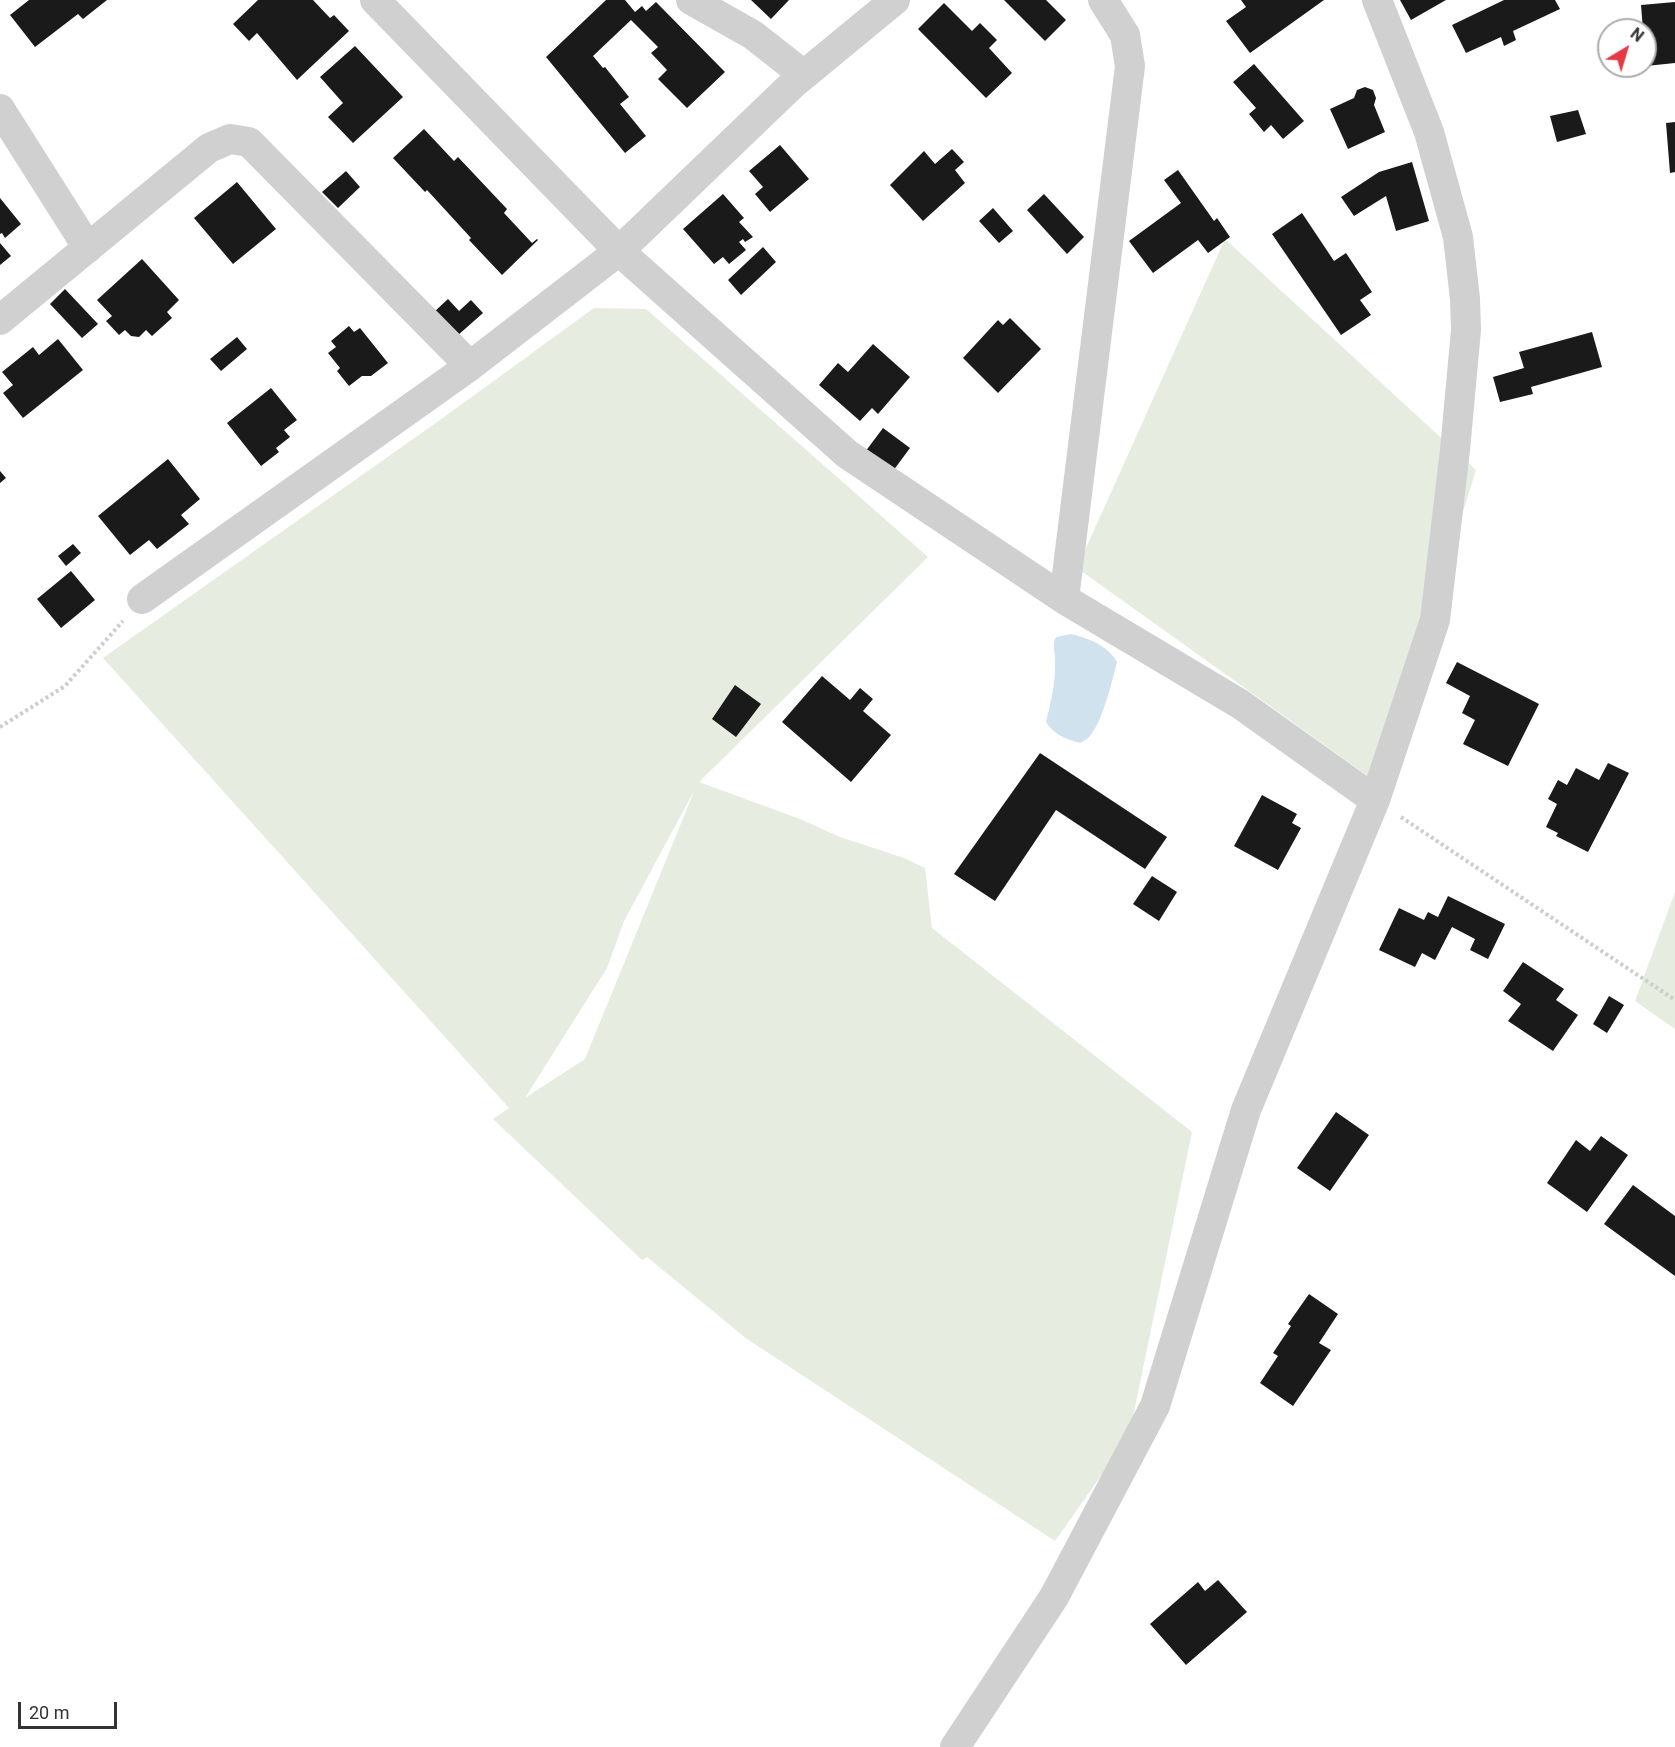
<!DOCTYPE html>
<html>
<head>
<meta charset="utf-8">
<style>
  body { margin:0 }
  #map { position:relative; width:1675px; height:1747px; overflow:hidden; background:#fff; font-family:Roboto,sans-serif }
  canvas { display:block }
  .north { position:absolute; left:1597px; top:18px; width:60px; height:60px; box-sizing:border-box; background:#fff; border:2px solid #adadad; border-radius:50%; rotate:38deg; font-size:16px; font-weight:700; line-height:24px; text-align:center; color:#333 }
  .north::after { content:''; display:block; margin:auto; width:21px; height:27px; background:#e63946; clip-path:polygon(50% 0,100% 100%,50% 72%,0 100%) }
  .scale { position:absolute; left:18px; top:1702px; width:99px; height:27px; box-sizing:border-box; border:3px solid #333; border-top:0; padding-left:8px; font-size:18px; line-height:21px; white-space:nowrap; color:#333; -webkit-text-stroke:4px #fff; paint-order:stroke }
</style>
</head>
<body>
<div id="map">
<canvas width="1675" height="1747"></canvas>
<div class="north">N</div>
<div class="scale">20 m</div>
</div>
<script>
const ctx = document.querySelector('canvas').getContext('2d');
ctx.lineJoin = 'round';
function paint(path, color) {
  ctx.fillStyle = color;
  ctx.fill(path, 'evenodd');
}
function stroke(path, color, width, dash) {
  ctx.strokeStyle = color;
  ctx.lineWidth = width;
  ctx.lineCap = dash ? 'butt' : 'round';
  ctx.setLineDash(dash || []);
  ctx.stroke(path);
}
paint(new Path2D(`
  M1225,239l251,231 -97,314 -302,-216z
  M594,308l52,1 282,248 -229,225 101,37 40,18 64,21 21,10 7,60 260,204 -63,304 -74,105 -308,-202 -100,-82 -5,3 -149,-141 16,-11 -406,-450 344,-243zM695,789l-110,270 -60,39 82,-130 17,-47z
  M1675,892v137l-40,-28z`), '#e6ecdf');
paint(new Path2D(`
  M1071,634c19,5 36,11 46,28 -5,19 -15,63 -29,76 -2,2 -5,3 -8,5 -14,-4 -26,-8 -34,-21 5,-20 10,-41 9,-62 0,-9 -3,-16 1,-23z`), '#cfe2ee');
paint(new Path2D(`
  M29,0h78l-24,19 -5,-5 -43,33 -25,-32z
  M258,0h55l17,18 4,-3 15,16 -52,49 -40,-47 -8,8 -16,-17z
  M606,0h19l10,12 7,-6 4,5 10,-9 69,70 -38,36 -29,-29 9,-9 -16,-17 7,-6 -27,-27 -38,36 10,12 2,-1 24,30 -9,7 26,32 -21,17 -79,-96z
  M751,0h38l-18,19z
  M1004,0h42l20,20 -21,21z
  M1241,0h83l-74,53 -24,-32 20,-14z
  M1400,0h46l-35,20z
  M1504,0h51l5,9 -47,22 3,9 -12,6 -3,-9 -35,16 -14,-28z
  M1675,2v61l-29,3 -1,-36h-2l-2,-25z
  M944,3l28,28 8,-8 17,17 -8,8 23,25 -26,25 -68,-69z
  M355,46l48,51 -50,46 -25,-26 15,-14 -23,-26z
  M1254,64l50,57 -21,18 -12,-14 -7,7 -15,-18 7,-6 -23,-26z
  M1365,87l8,3 3,8 -2,7 11,27 -37,17 -18,-40 24,-11 3,-8z
  M1578,110l8,24 -29,8 -7,-26z
  M1675,122v50l-5,1 -4,-50z
  M424,129l30,32 4,-4 49,52 -3,4 28,30 5,-4 1,1 -36,35 -33,-35 2,-2 -44,-48 -2,2 -32,-34z
  M780,145l29,34 -39,33 -15,-18 8,-7 -14,-16z
  M952,149l12,13 -9,8 10,13 -42,38 -33,-36 34,-34 11,13z
  M1412,162l17,59 -33,10 -10,-35 -32,20 -13,-19 38,-25z
  M1178,170l36,51 3,-3 13,19 -22,16 -10,-13 -45,33 -24,-32 52,-38 -17,-23z
  M346,171l14,16 -22,21 -16,-16z
  M237,182l39,47 -43,35 -39,-46z
  M723,194l21,24 -5,4 14,15 -8,5 -2,-3 -4,3 7,8 -17,14 -6,-7 -9,7 -31,-35z
  M1044,194l40,43 -17,17 -40,-44z
  M0,198l21,26 -16,14 -3,-5 -2,1z
  M993,208l20,23 -14,12 -20,-22z
  M1302,213l32,48 12,-8 26,39 -12,8 11,15 -30,20 -69,-101z
  M0,243l11,13 -11,9z
  M763,247l13,15 -35,33 -13,-15z
  M142,259l37,41 -12,12 5,6 -20,18 -6,-6 -7,7 -8,-1 -6,-6 -6,5 -13,-14 6,-5 -15,-16z
  M65,289l33,35 -16,14 -32,-34z
  M448,299l11,12 12,-11 12,13 -26,23 -23,-24z
  M1010,318l31,31 -43,44 -35,-35 35,-38 5,5z
  M349,326l5,6 6,-4 28,35 -17,13h-9l-13,10 -12,-15 3,-3 -12,-15 8,-6 -5,-6z
  M1592,332l10,35 -71,20 2,7 -33,8 -7,-25 31,-9 -5,-16z
  M237,337l10,12 -26,22 -11,-12z
  M58,339l25,31 -60,48 -20,-25 10,-8 -11,-13 31,-25 6,8z
  M873,344l37,33 -32,37 -6,-6 -12,13 -41,-36 19,-22 10,9z
  M271,388l26,32 -13,10 6,7 -14,11 3,4 -18,14 -34,-43z
  M883,428l27,20 -17,23 -28,-19z
  M168,459l32,40 -19,16 8,9 -32,25 -8,-9 -19,15 -32,-39z
  M0,471l6,7 -6,5z
  M73,544l8,9 -15,13 -8,-10z
  M71,571l24,29 -34,28 -24,-29z
  M1457,662l82,42 -31,62 -45,-22 12,-24 -13,-7 8,-17 -24,-13z
  M822,676l28,24 10,-12 13,11 -10,12 28,24 -40,47 -69,-60z
  M735,685l26,19 -25,33 -24,-18z
  M1040,753l127,84 -22,32 -89,-59 -61,91 -41,-27z
  M1608,763l21,10 -41,79 -32,-16 2,-3 -12,-6 11,-23 -9,-5 10,-19 9,5 9,-17 23,12z
  M1262,795l35,19 -5,9 9,5 -23,42 -44,-24z
  M1152,876l25,16 -18,29 -26,-17z
  M1448,896l57,28 -17,35 -18,-9 5,-11 -23,-12 -17,33 -13,-7 -7,14 -36,-17 20,-42 25,12 4,-8 10,5z
  M1523,962l41,27 -8,11 22,15 -25,36 -45,-30 13,-17 -18,-13z
  M1609,996l15,9 -17,28 -14,-9z
  M1336,1112l33,23 -39,56 -33,-23z
  M1601,1136l27,19 -41,57 -40,-29 29,-43 14,11z
  M1633,1185l42,31v60l-71,-52z
  M1309,1294l29,20 -19,29 12,7 -38,56 -33,-23 18,-27 -5,-3 18,-27 -3,-2z
  M1218,1580l29,32 -61,53 -36,-41 48,-42 7,9z`), '#1a1a1a');
stroke(new Path2D(`
  M0,727l65,-41 58,-65
  M1401,817l274,183`), '#cdcdcd', 4, [3, 3]);
stroke(new Path2D(`
  M375,0l244,251 228,203 217,145
  M691,0l62,35 51,40
  M1103,0l22,35 5,31 -66,533 176,105 135,96
  M0,109l88,139
  M0,320l209,-172 21,-9 19,3 221,224
  M142,599l328,-233 149,-115 174,-167 102,-84
  M955,1747l99,-150 101,-191 91,-296 129,-310 60,-180 20,-170 11,-120 -1,-31 -7,-62 -29,-105 -52,-132`), '#d0d0d0', 30);
</script>
</body>
</html>
